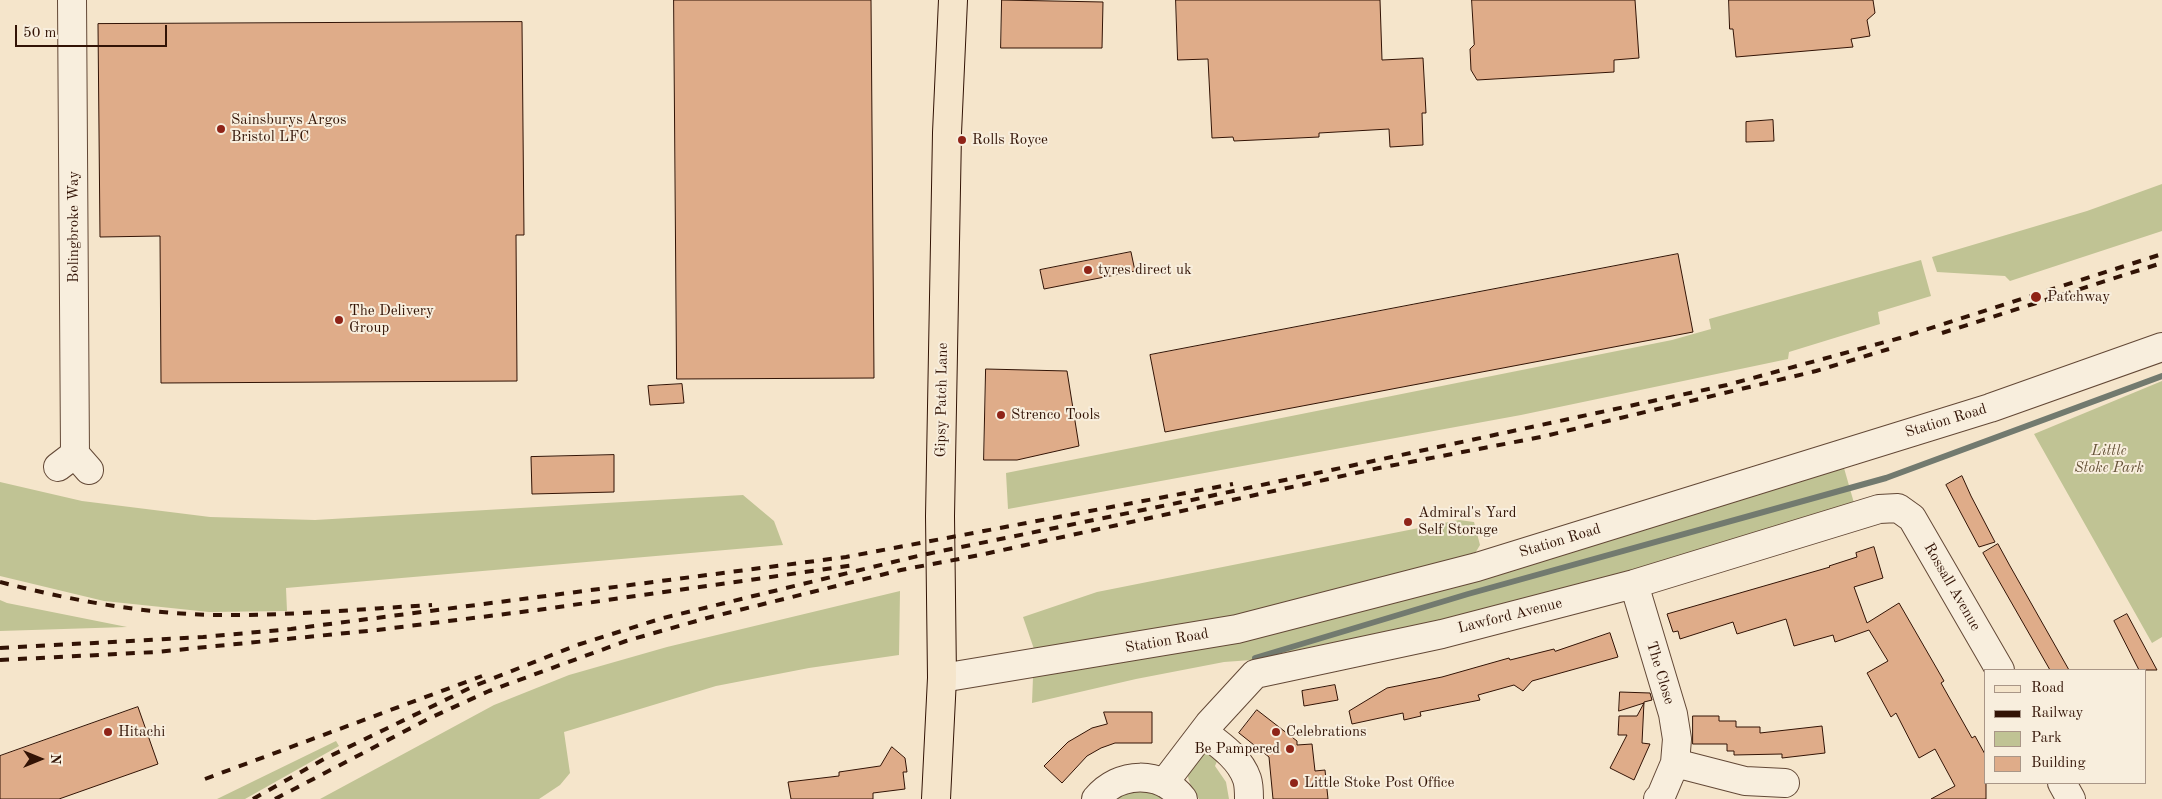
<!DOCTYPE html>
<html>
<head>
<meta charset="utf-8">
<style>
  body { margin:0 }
  #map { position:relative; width:2162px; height:799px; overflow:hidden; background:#f5e5cb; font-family:"Old Standard TT",serif }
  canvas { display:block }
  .legend { position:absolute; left:1984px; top:669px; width:162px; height:115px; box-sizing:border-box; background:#f8eedd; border:1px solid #a99687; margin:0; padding:6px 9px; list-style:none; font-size:15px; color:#321305 }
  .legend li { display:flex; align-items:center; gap:10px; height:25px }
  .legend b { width:25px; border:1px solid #a99687 }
  .north { position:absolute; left:15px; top:734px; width:50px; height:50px; -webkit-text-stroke:4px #f8eedd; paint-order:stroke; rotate:90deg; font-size:14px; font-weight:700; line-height:20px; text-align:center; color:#321305 }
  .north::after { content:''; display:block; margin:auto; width:18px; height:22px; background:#321305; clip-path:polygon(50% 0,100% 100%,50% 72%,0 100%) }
  .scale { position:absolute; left:15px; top:25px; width:152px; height:22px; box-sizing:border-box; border:2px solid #321305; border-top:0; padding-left:6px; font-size:15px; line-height:18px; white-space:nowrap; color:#321305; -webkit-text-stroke:4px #f8eedd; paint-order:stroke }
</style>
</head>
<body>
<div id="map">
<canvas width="2162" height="799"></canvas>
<ul class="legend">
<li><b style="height:6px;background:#f5e5cb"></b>Road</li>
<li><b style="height:6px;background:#321305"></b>Railway</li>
<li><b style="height:14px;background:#c0c394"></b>Park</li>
<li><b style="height:14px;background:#dfac89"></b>Building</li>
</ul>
<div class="north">N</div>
<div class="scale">50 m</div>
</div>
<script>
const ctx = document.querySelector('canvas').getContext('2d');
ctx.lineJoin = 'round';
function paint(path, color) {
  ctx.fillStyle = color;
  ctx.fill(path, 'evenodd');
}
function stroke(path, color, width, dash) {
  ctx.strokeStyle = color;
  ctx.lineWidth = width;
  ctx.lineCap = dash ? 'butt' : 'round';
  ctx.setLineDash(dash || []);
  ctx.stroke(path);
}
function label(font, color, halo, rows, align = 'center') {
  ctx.font = font + ' "Old Standard TT",serif';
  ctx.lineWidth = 4;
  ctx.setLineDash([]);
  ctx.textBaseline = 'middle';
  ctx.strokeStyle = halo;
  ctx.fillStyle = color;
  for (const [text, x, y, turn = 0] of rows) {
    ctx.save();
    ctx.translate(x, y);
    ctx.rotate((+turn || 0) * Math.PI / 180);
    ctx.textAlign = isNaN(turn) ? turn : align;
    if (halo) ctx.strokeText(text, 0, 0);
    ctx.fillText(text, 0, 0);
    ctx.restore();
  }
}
paint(new Path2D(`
  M2162,184v47l-152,50 -5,-5 -68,-4 -5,-15 155,-46z
  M1921,260l10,36 -53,16 2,12 -91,28 -1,7 -267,56 -513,94 -2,-36 666,-133 39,-11 -2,-10z
  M2162,381v256l-10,6 -118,-209z
  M1844,468l12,42 -119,39 -444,108 -69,5 -88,17 -104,24 1,-26 134,-22z
  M0,482l82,19 128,16 105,3 428,-25 31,26 9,24 -497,43 1,23 -78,1 -105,-11 -104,-25z
  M1459,520l15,2 6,23 -6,10 -176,49 -263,48 -12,-35 74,-25z
  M900,591l-1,64 -90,13 -93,18 -152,46 6,41 -10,12 -21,14h-219l174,-94 75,-30 98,-28z
  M0,600l7,3 120,24 -127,4z
  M336,741l3,5 -94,53h-28z
  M1202,751l18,3 -5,12 11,16 3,17h-30c-7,-11 -12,-19 -12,-31z
  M1149,789l20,10h-56l6,-5z`), '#c0c394');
stroke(new Path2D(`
  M1255,658l213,-64 418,-116 276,-102`), '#727a6f', 6);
const building = new Path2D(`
  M674,0h197l3,378 -197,1z
  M1002,0l101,2 -1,46h-101z
  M1176,0h204l2,60 41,-2 3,55h-4l1,32 -33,2 -1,-18 -70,4v4l-85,4 -1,-4 -21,1 -4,-79 -30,1z
  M1472,0h163l4,58 -25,2v12l-137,8 -6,-10 -1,-21 4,-4z
  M1729,0h144l2,13 -8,7 3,16 -19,3 2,8 -117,10 -3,-28h-3z
  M522,22l2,213h-8l1,146 -356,2 -1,-147 -60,1 -2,-213z
  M1773,120l1,21 -28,1v-20z
  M1131,252l4,19 -91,18 -4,-19z
  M1678,254l15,78 -528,100 -15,-77z
  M986,369l81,2 12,75 -62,14h-33z
  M682,384l2,19 -34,2 -2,-19z
  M614,455v37l-82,2 -1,-37z
  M1962,476l9,20 24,46 -16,5 -33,-62z
  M1998,544l12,22 59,104h-19l-67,-117z
  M1874,547l9,31 -29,9 13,36 32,-20 45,78 -3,2 31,55 3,-2 11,20v43h-55l24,-13 -20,-37 -16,9 -23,-45 -5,4 -24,-44 21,-12 -19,-31 -34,12 -2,-7 -39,11 -8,-27 -49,15 -4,-12 -53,17 -2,-8 -5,1 -6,-18 163,-47 -1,-1 28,-9 -1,-4z
  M2127,614l30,56h-18l-25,-49z
  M1610,633l8,24 -86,24 -9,10 -9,-6 -36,10 2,5 -60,12 1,4 -17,4 -1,-7 -51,11 -3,-13 38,-23 55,-11 67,-19 1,2 44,-11 1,2z
  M1335,685l3,15 -34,6 -2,-15z
  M1620,692l30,1 2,7 -8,2 -2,41 8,1 -16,36 -24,-12 17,-33h-9l1,-19h18l7,-13 -25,8z
  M138,707l20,57 -99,35h-59v-43z
  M1257,710l40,31v4l15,-1 3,27 10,-1 3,29h-55l-4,-42 -30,-24z
  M1104,712h48v31h-37l-14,5 -14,8 -25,27 -18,-17 24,-24 24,-14 15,-4z
  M1693,716h26v5h17v6h24v6l62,-7 3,27 -43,5v-4l-48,1v-4h-7v-7h-34z
  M892,747l13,11 2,14h-4l2,17 -32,4v6h-82l-3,-17 51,-6v-4l41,-6z`);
paint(building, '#dfac89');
stroke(building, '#321305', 1);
const minor = new Path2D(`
  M72,0l3,454
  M58,467l17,-13 14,16
  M1634,584l39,130 4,25 -2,24 -14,33 -3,3
  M942,678l295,-49 240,-62 513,-159 172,-61
  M1203,732c16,12 37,26 44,47 2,6 2,14 2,20
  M1675,763l70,18 40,2
  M1164,783l45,-59 46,-50 187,-40 192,-50 245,-75 19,-1 14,10 88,152
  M2062,783l9,16
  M1096,799c23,-28 65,-29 87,0`);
const major = new Path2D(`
  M936,799l6,-121 -2,-162 7,-383 6,-133`);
stroke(minor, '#634836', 30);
stroke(major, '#321305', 30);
stroke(minor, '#f8eedd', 28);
stroke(major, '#f5e5cb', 28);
stroke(new Path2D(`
  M1942,333l220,-70
  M0,582c70,18 144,32 216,33 72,1 144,-6 216,-10
  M0,648l203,-11 88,-8 555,-72 387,-73
  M0,660l156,-8 221,-22 160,-20 318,-45
  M205,779l277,-103
  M253,799l71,-40 150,-73 103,-41 86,-27 259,-63 265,-54 540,-116 173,-47 262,-84
  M275,799l155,-81 59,-27 137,-50 81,-23 194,-48 79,-15 399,-87 162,-31 275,-66 73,-22`), '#321305', 4, [9, 9]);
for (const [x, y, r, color] of [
  [221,129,5,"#8f2418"],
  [962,140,5,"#8f2418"],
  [1088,270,5,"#8f2418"],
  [2036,297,6,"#8f2418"],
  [339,320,5,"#8f2418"],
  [1001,415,5,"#8f2418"],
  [1408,522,5,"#8f2418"],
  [108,732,5,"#8f2418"],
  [1276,732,5,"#8f2418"],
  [1290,749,5,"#8f2418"],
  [1294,783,5,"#8f2418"]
]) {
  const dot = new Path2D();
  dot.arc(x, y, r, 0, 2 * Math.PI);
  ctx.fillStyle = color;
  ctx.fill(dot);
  stroke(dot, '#f8eedd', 2);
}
label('15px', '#321305', '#f8eedd', [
  ["Sainsburys Argos",231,120],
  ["Bristol LFC",231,137],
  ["Rolls Royce",972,140],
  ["tyres direct uk",1098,270],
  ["Patchway",2047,297],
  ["The Delivery",349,311],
  ["Group",349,328],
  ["Strenco Tools",1011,415],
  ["Admiral's Yard",1418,513],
  ["Self Storage",1418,530],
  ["Hitachi",118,732],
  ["Celebrations",1286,732],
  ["Be Pampered",1280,749,"right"],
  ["Little Stoke Post Office",1304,783]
], 'left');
label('15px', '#321305', '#f8eedd', [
  ["Bolingbroke Way",74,227,-90],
  ["Gipsy Patch Lane",942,400,-89],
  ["Station Road",1946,421,-17],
  ["Station Road",1560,541,-17],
  ["Rossall Avenue",1952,587,60],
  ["Lawford Avenue",1510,616,-14],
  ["Station Road",1167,641,-10],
  ["The Close",1660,673,73]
]);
label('italic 15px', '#645137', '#f8eedd', [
  ["Little",2109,451],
  ["Stoke Park",2109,468]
]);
</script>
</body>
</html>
